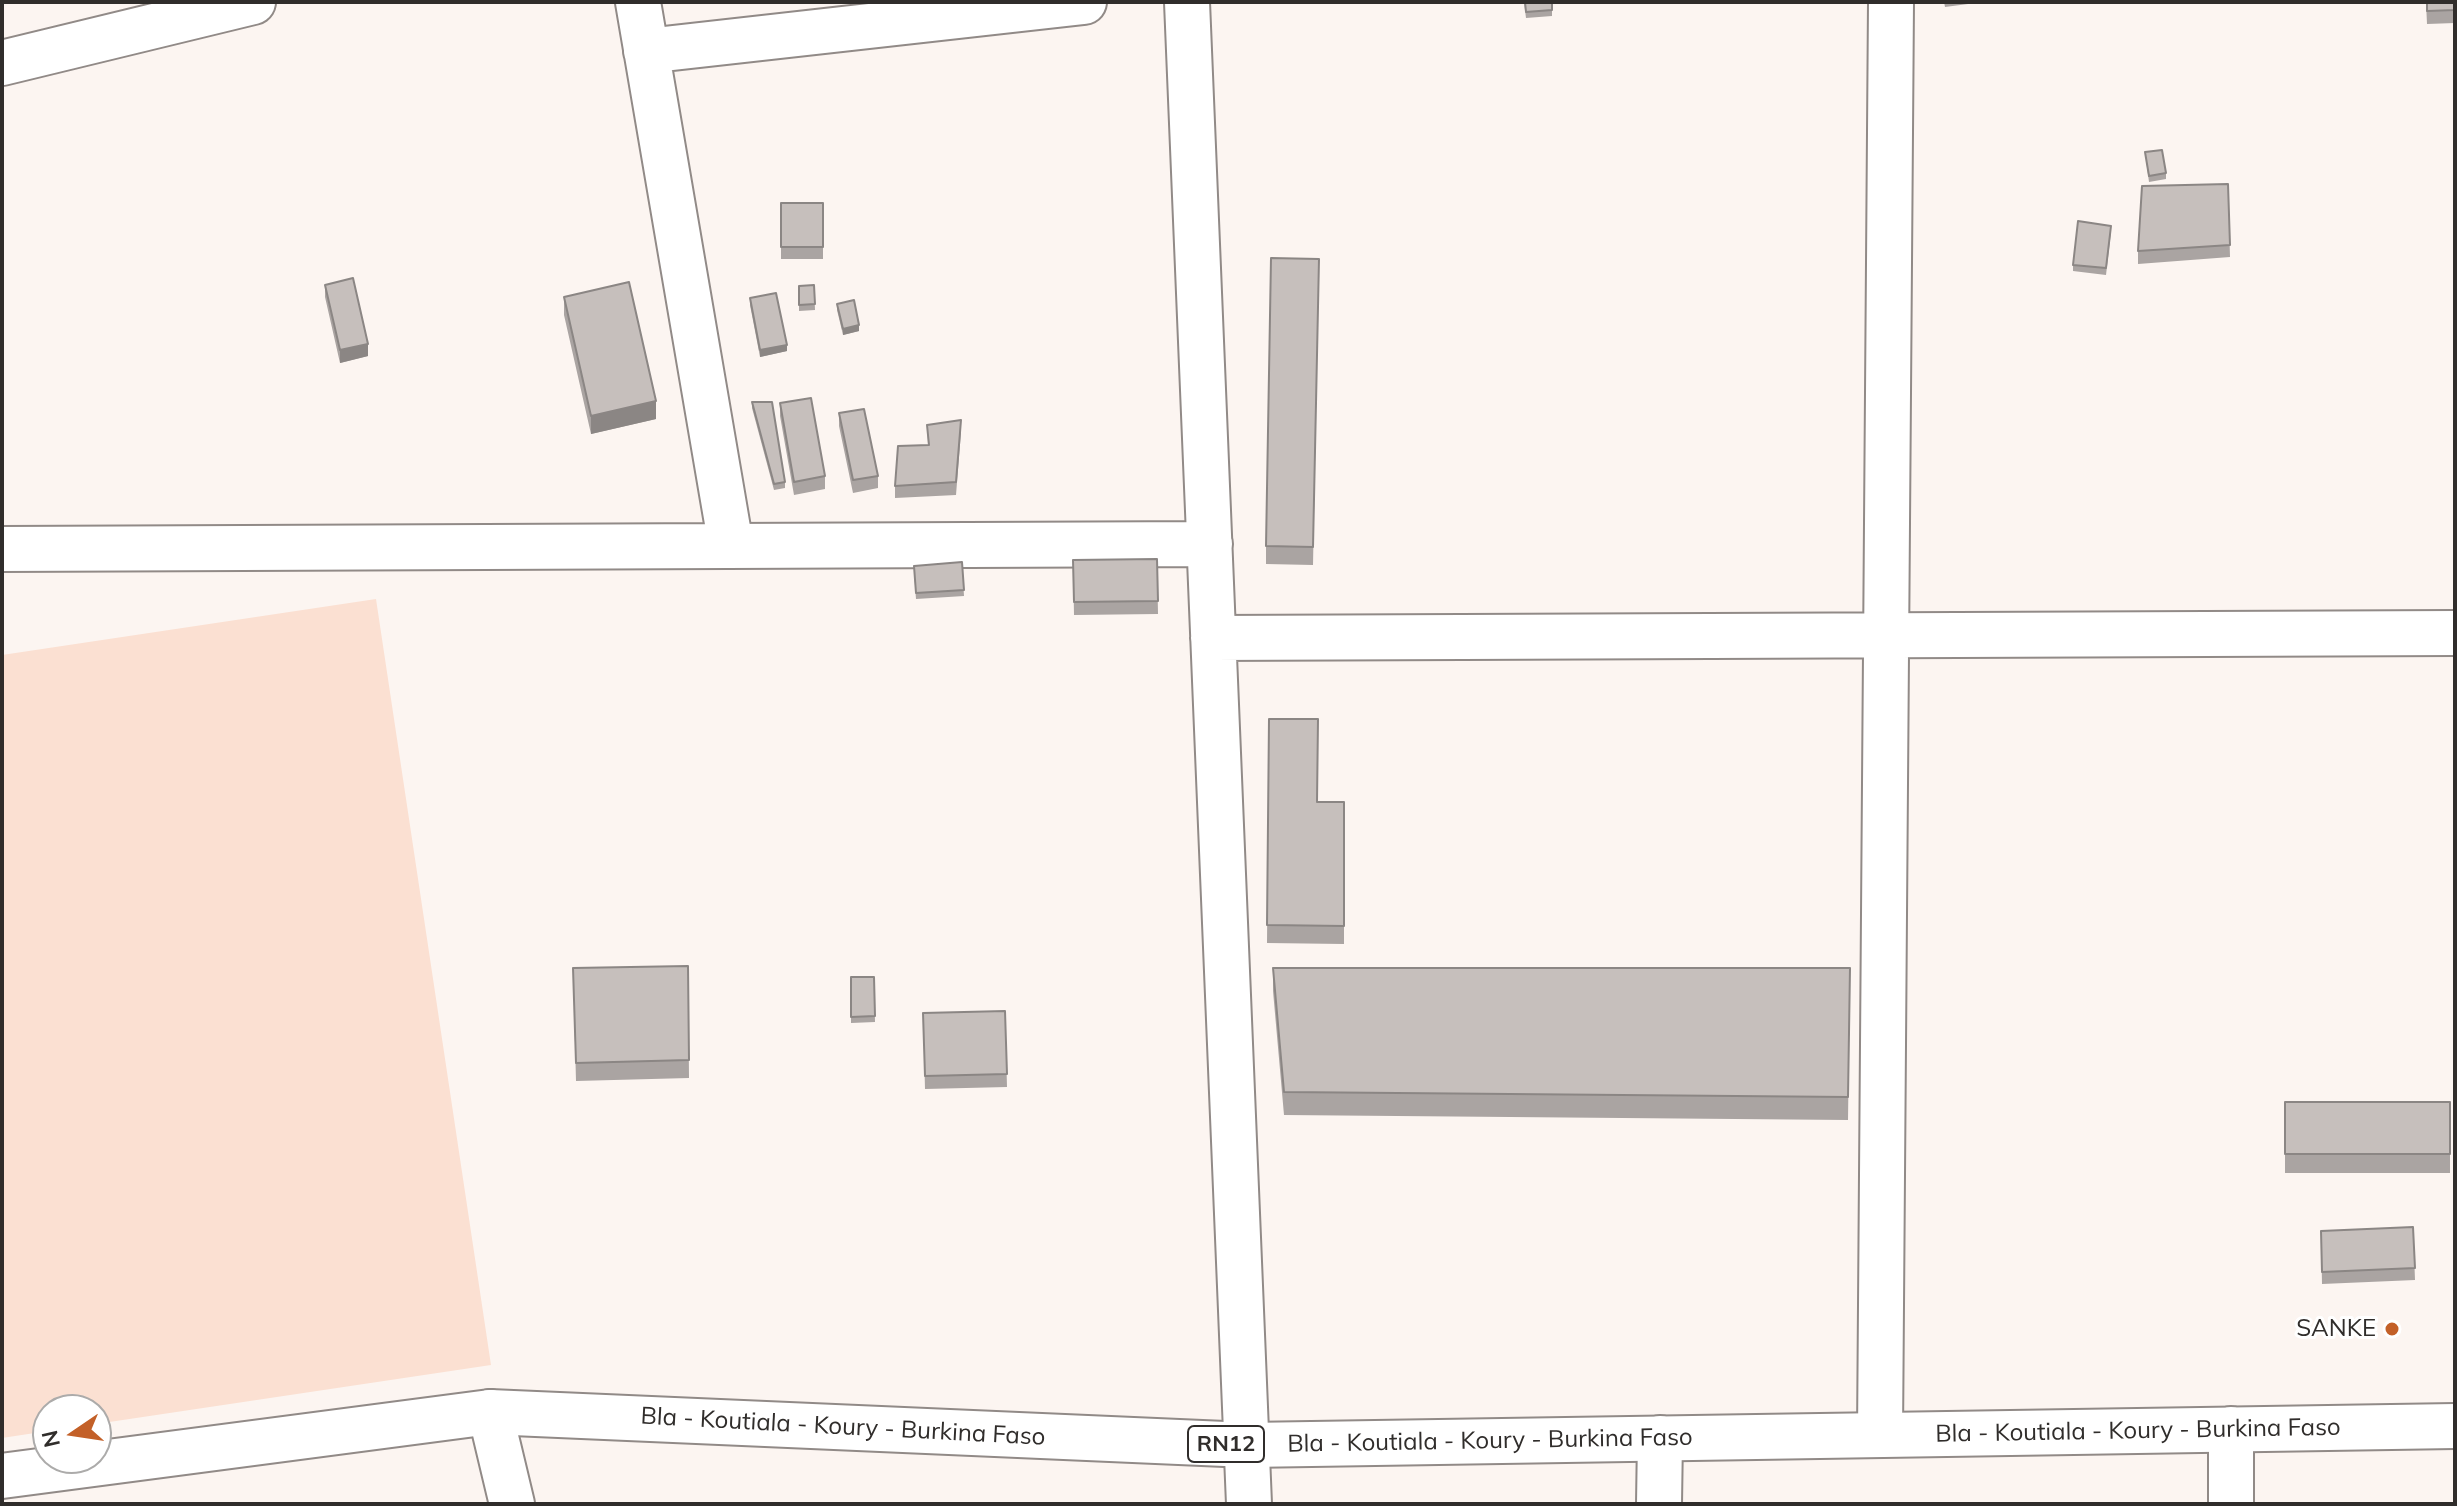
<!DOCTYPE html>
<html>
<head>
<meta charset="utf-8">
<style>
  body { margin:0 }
  #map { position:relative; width:2457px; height:1506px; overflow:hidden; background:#fcf5f1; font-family:Mulish,sans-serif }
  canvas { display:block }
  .frame { position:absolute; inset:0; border:4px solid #302d2b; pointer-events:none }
  .north { position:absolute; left:32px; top:1394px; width:80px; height:80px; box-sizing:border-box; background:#fff; border:2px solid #acabaa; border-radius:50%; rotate:257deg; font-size:22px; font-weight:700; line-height:32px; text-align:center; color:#302d2b }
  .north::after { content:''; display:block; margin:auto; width:28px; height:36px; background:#c36028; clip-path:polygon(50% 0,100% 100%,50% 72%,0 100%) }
</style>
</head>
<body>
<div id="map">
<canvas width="2457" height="1506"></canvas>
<div class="frame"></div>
<div class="north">N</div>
</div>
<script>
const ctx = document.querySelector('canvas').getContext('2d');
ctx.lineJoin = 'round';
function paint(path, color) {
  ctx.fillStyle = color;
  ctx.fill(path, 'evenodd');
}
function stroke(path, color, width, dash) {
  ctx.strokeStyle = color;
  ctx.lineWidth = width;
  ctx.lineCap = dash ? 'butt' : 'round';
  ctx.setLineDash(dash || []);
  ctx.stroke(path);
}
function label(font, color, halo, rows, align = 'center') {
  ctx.font = font + ' Mulish,sans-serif';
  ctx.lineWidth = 6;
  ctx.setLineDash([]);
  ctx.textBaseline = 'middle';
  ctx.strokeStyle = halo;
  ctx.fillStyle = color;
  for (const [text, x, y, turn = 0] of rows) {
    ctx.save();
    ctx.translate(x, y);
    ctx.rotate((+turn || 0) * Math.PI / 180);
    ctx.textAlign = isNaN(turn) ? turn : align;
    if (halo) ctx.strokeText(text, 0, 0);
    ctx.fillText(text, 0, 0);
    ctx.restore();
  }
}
paint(new Path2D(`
  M376,599l115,766 -395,59v-14h-48v21l-46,7v-783z`), '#fbe0d2');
const street = new Path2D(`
  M638,2l93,544
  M1187,2l62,1502
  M646,51l438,-49
  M2,63l251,-61
  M2,549l1208,-5
  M1213,638l1242,-5
  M490,1412l22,92
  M2231,1429v75
  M1880,1435l11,-1433
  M1659,1504l1,-66`);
const primary = new Path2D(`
  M2,1476l488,-64 758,33 1207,-19`);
stroke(street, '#918a87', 48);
stroke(primary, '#918a87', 48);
stroke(street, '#fff', 44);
stroke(primary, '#fff', 44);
paint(new Path2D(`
  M1524,2h28v14l-26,2z
  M1944,2h24v2l-23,3z
  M2243,2h50v1l-50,1z
  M2426,2h29v21l-28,1z
  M2145,152l21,21v6l-17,3z
  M2228,184l2,73 -92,7v-13z
  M781,203h42v56h-42z
  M2111,232l-5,43 -33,-4v-6z
  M1319,259l-6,306 -47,-1v-18z
  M325,285l43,71 -28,7 -15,-66z
  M814,285l1,25 -16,1v-25z
  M564,297l92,122 -65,15 -27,-119z
  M750,298l37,53 -27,6 -10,-52z
  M837,304l22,27 -16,4 -6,-25z
  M752,402l33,80v6l-11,2 -22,-82z
  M780,403l45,73v13l-31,6 -14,-79z
  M839,413l39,63v12l-25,5 -14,-67z
  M927,425l34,7 -5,63 -61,3v-12l33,-41z
  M1157,559l1,55 -84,1 -1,-55z
  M962,562l2,34 -48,3 -2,-27z
  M1269,719l49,83h26v142l-77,-1z
  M688,966l1,112 -113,3 -3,-113z
  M1273,968h577l-2,152 -564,-5 -11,-124z
  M851,977h23l1,45 -24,1z
  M1005,1011l2,76 -82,2 -2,-76z
  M2285,1102h165v71h-165z
  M2413,1227l2,53 -93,4 -1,-53z`), '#aaa4a2');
paint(new Path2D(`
  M859,325v6l-16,4v-6z
  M368,344v12l-28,7v-13z
  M787,345v6l-27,6v-7z
  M656,401v18l-65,15v-18z`), '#8b8684');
const building = new Path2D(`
  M1525,2h27v8l-26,2z
  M2427,2h28v8l-28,1z
  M2162,150l4,23 -17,3 -4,-24z
  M2228,184l2,61 -92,6 4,-65z
  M781,203h42v44h-42z
  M2078,221l33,5 -5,42 -33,-3z
  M1271,258l48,1 -6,288 -47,-1z
  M353,278l15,66 -28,6 -15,-65z
  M629,282l27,119 -65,15 -27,-119z
  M814,285l1,19 -16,1v-19z
  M776,293l11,52 -27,5 -10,-52z
  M854,300l5,25 -16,4 -6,-25z
  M811,398l14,78 -31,6 -14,-79z
  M752,402h20l13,80 -11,2z
  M864,409l14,67 -25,4 -14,-67z
  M961,420l-5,62 -61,4 3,-40 31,-1 -2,-20z
  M1157,559l1,42 -84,1 -1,-42z
  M962,562l2,28 -48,3 -2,-27z
  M1269,719h49l-1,83h27v124l-77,-1z
  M688,966l1,94 -113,3 -3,-95z
  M1273,968h577l-2,129 -564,-5z
  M851,977h23l1,39 -24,1z
  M1005,1011l2,63 -82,2 -2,-63z
  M2285,1102h165v52h-165z
  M2413,1227l2,41 -93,4 -1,-41z`);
paint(building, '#c6bfbc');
stroke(building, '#8b8684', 2);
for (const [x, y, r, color] of [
  [2392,1329,8,"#c36028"]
]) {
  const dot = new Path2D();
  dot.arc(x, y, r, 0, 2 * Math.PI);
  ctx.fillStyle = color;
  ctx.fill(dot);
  stroke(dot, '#fff', 3);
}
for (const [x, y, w] of [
  [1226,1444,76]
]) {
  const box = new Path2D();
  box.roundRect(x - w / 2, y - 18, w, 36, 6);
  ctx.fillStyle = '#fff';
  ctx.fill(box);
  stroke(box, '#302d2b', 2);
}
label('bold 22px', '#302d2b', null, [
  ["RN12",1226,1444]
]);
label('24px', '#302d2b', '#fff', [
  ["SANKE",2376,1329]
], 'right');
label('24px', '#302d2b', '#fff', [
  ["Bla - Koutiala - Koury - Burkina Faso",843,1427,3],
  ["Bla - Koutiala - Koury - Burkina Faso",2138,1431,-1],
  ["Bla - Koutiala - Koury - Burkina Faso",1490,1441,-1]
]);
</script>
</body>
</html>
